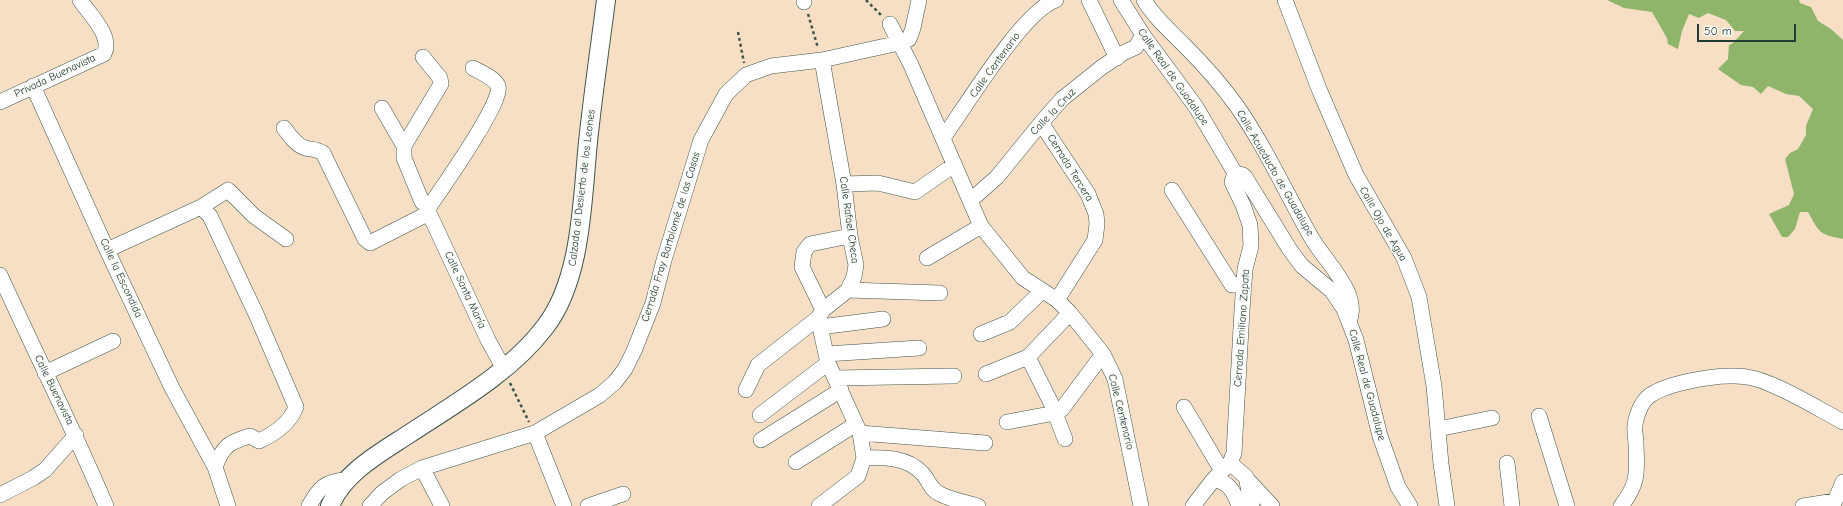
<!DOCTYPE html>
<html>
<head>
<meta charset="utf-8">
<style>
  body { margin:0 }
  #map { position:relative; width:1843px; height:506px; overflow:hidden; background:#f6dfc5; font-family:"Comic Neue",sans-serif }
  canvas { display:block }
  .scale { position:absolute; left:1697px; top:24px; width:99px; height:18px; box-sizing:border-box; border:2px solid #1f3d34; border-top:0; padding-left:5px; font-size:12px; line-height:14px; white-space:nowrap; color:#1f3d34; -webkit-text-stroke:3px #fdfcf7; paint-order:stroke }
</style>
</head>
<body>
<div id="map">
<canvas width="1843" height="506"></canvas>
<div class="scale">50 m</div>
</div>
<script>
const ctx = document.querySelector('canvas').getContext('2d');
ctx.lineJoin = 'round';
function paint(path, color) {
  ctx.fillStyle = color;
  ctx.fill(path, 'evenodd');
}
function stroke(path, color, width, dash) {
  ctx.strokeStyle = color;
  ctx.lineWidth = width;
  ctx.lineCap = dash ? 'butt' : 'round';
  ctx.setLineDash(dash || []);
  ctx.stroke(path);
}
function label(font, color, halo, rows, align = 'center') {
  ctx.font = font + ' "Comic Neue",sans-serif';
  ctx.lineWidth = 3;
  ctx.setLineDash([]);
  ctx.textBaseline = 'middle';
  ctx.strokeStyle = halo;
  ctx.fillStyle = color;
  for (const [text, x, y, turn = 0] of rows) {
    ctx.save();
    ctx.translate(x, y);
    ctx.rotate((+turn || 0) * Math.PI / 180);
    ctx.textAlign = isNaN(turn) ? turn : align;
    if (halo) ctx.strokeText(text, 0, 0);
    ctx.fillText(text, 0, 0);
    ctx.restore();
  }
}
paint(new Path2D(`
  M1607,0h192l1,3 11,4 7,14 13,8 12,11v199c-25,-5 -23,-6 -35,-27h-8l-5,17 -7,8h-6l-13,-23 20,-9 5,-11 -9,-35 5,-6 8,-4 8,-14v-9l7,-17 -14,-13 -13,-2 -18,-8 -7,8 -8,-7 -12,-2 -23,-16 10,-10 1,-14 4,-2 11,-12h-9l-9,-11 -18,-7 -9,5 -10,-4 -7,17 -4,18 -10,-5 -1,-6 -15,-26 -28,-4z`), '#8eb56a');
const minor = new Path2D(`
  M804,0v2
  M1089,0l28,58
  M1121,0l22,35 53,72 39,66 8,2 2,2 45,73 12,16 30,25 12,18 12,31 24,96 18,51 12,19
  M1144,0c10,17 26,31 40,45 18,18 37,39 52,60 29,41 50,88 75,132 11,19 28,35 37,56 3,8 5,17 2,26
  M1285,0l34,89 37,86 48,83 15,39 15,89 7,78 6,42
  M890,24l21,41 70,161 42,52 34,22 13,13 33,41 12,25 26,127
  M423,57l17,21 1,6 -37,62v12l18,44 7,5v6l59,127 16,29
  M33,86l74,164 65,138 43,79 13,39
  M0,102l104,-48c9,-18 -14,-39 -24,-54
  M382,108l22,38
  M1041,123l47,71 8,20 1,10 -2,16 -38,60
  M284,128c5,7 12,17 21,20 8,2 10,0 18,5l42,86 5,4 59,-30
  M943,138c23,-32 80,-127 113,-138
  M844,184l34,-1 37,9 39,-27
  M1172,190l60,95h6l6,-4
  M971,200l26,-23 44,-54 21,-24 40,-32 21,-14 13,-6 7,-12
  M201,207l9,9 46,98 40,93c-6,16 -22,27 -37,34l-9,-5c-21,6 -27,10 -35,31
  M429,207c11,-16 76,-108 69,-121 -3,-8 -18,-14 -25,-18
  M107,250l94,-43 27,-17 26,26 32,23
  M927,258l54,-32
  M0,275c35,77 73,153 106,231
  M848,290l92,3
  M823,310l-21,-43 2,-15 6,-8 40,-8
  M820,327l63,-8
  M981,334l29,-12 32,-31
  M826,354l93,-6
  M1028,357l24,48 13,34
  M45,373l68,-32
  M986,374l42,-17 42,-44
  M835,378l119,-2
  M746,390l12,-25 60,-47
  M1184,407l38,64
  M760,415l68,-52
  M1539,416l28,90
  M1007,422l48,-9 7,-4 41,-55
  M1438,429l54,-11
  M535,433l29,73
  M860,433l125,10
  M761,440l80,-50
  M864,458c20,-1 43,-1 58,15 7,7 8,17 18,21 11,6 26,8 38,12
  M796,462l60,-38
  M1230,463l16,14 6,29
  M1507,463l5,43
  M422,468l20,38
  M1246,478l26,28
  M1213,480c15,0 22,13 26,26
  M0,495l33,-17 12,-8 31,-35
  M309,506c10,-18 16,-25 37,-26
  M370,506l12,-13 19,-14 21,-11 113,-35 65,-38 15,-13 10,-13 9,-18 19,-48 11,-43 37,-120 25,-46 20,-19 25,-9 51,-6 77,-17 10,-4 4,-11 6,-28
  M588,506l35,-12
  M819,506l39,-30 6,-18 -4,-25 -32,-70 -10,-45 5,-8 25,-20 6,-13 2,-12 -6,-29 -6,-52 -22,-124
  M1193,506l20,-26 17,-17 4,-10 8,-143 3,-41 6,-23 -1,-21 -7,-20 -11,-23 3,-9
  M1621,506c18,-23 16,-34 15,-62 0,-6 -2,-13 -1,-19 1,-8 5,-19 10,-25 13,-16 69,-25 90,-24 11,0 24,3 35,8 25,10 49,25 73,38
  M1803,506l32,-5 8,-19`);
const tertiary = new Path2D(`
  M330,506c13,-33 50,-53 79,-72 47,-31 102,-62 136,-107 37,-48 37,-126 43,-185 5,-48 12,-95 18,-142`);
stroke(minor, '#3f554a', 16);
stroke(tertiary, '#3f554a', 20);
stroke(new Path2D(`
  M866,0l15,15
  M808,14l10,34
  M738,32l6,31
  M510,383l19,39`), '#3f554a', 2.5, [3, 3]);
stroke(minor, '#fff', 15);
stroke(tertiary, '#fff', 18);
label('11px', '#1f3d34', '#fdfcf7', [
  ["Calle Centenario",995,65,-54],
  ["Privada Buenavista",55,76,-25],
  ["Calle Real de Guadalupe",1173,77,55],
  ["Calle la Cruz",1053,112,-46],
  ["Cerrada Tercera",1070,168,58],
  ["Calle Acueducto de Guadalupe",1275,173,60],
  ["Calzada al Desierto de los Leones",582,188,-83],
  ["Calle Rafael Checa",849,220,82],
  ["Calle Ojo de Agua",1383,224,60],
  ["Cerrada Fray Bartolomé de las Casas",671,237,-73],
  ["Calle la Escondida",121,278,65],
  ["Calle Santa María",465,290,65],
  ["Cerrada Emiliano Zapata",1242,328,-86],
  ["Calle Real de Guadalupe",1367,385,75],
  ["Calle Buenavista",54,390,64],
  ["Calle Centenario",1121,412,76]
]);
</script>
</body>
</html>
